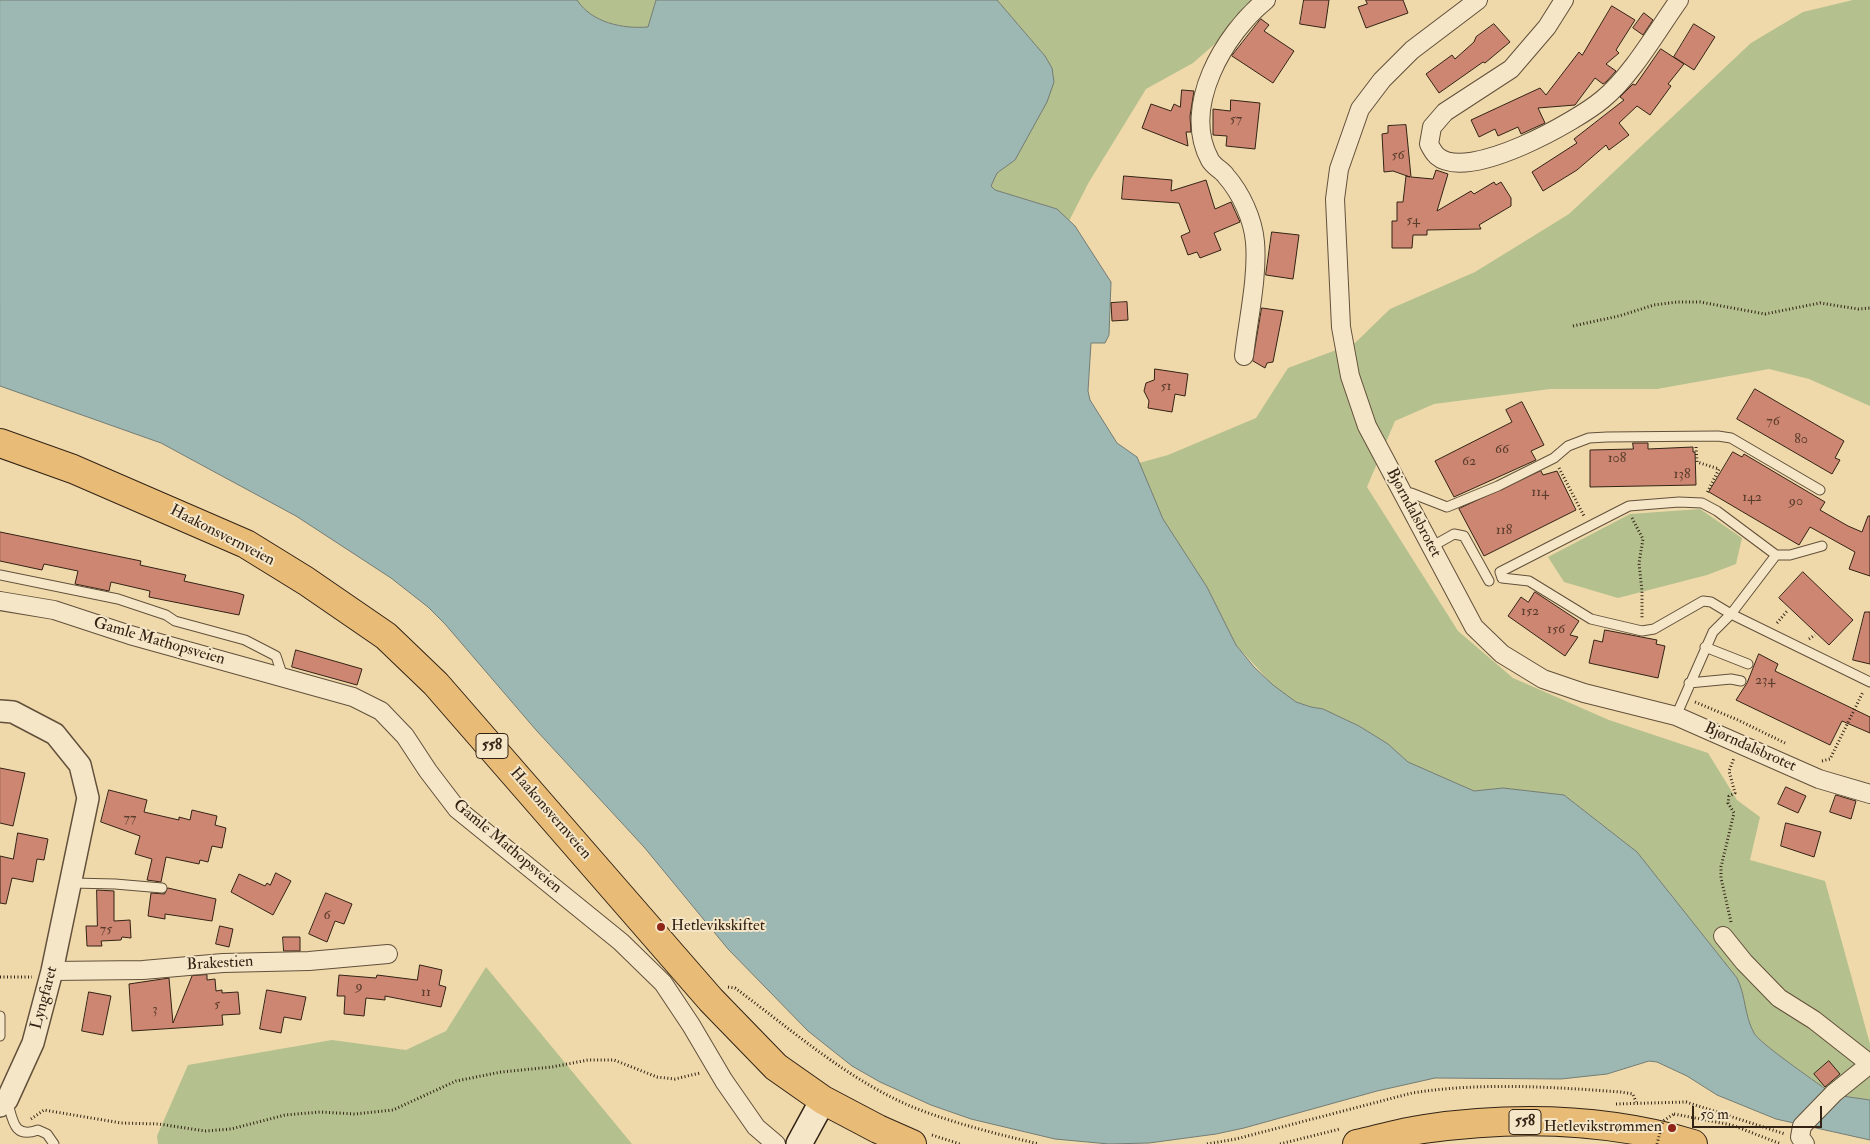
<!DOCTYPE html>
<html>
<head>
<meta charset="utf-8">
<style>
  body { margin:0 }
  #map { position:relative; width:1870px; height:1144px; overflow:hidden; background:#efd9ab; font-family:"IM FELL Double Pica",serif }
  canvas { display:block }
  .scale { position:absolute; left:1692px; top:1106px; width:130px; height:22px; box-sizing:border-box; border:2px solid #332315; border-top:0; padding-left:6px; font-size:15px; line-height:18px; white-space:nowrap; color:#332315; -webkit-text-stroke:4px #f5e6c8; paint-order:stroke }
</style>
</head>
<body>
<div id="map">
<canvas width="1870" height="1144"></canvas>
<div class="scale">50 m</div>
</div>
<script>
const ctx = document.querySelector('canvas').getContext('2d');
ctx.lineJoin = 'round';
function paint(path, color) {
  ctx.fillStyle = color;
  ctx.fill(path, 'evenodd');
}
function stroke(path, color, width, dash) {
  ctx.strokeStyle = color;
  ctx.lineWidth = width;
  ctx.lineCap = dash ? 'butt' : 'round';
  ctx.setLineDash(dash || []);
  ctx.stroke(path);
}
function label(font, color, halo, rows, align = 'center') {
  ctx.font = font + ' "IM FELL Double Pica",serif';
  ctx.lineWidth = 4;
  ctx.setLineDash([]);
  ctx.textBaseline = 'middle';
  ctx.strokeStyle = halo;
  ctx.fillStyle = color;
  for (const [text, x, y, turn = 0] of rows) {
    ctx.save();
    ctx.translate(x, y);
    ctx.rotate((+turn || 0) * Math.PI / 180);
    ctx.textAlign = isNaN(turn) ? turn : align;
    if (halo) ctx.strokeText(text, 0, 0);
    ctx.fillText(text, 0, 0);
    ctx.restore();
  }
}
paint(new Path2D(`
  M577,0h79l-8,27c-25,2 -56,-4 -71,-27z
  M997,0h254l-18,28 -40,35 -47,26 -57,93 -20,39 -12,-12 -62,-19 -5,-4 7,-13 18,-13 30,-104z
  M1853,0h17v406l-61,-27 -40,-10 -112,20h-107l-116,15 -39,17 -28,66 91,144 55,47 96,42 99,33 29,47 23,17 -10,43 75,21 45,163v56l-35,-5 -7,-4c-13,-10 -69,-48 -74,-58 -11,-18 -8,-37 -17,-55l-100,-126 -73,-57 -61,-7 -29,3 -66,-29 -20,-18 -29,-18 -36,-17 -12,-2 -15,-5 -23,-17 -37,-40 -29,-58 -44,-68 -24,-56 29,-8 88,-37 32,-50 67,-25 35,-34 85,-37 94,-58 182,-171 52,-31z
  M1700,509l42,29 -6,26 -29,11 -89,23 -54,-16 -16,-25 82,-43z
  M486,967l146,177h-474l-1,-8 31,-71 144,-25 74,10 40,-19z`), '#b4c08d');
const water = new Path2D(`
  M0,0h577c15,23 46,29 71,27l8,-27h341l48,56 7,12 2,14 -7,20 -32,58 -18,13 -6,13 4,4 62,19 18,17 36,56 -2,53 -4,8h-14l-3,48 2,9 27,43 20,14 26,62 44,68 29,58 18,22 19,18 23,17 15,5 12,2 36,17 29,18 20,18 66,29 29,-3 61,7 73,57 100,126c9,18 7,37 17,55 5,10 61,48 74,58l7,4 35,5v40l-94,-21 -59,-24 -30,-19 -30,-14 -8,-1 -42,13 -46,5 -126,-1 -58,13 -133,37 -28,6 -67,9 -40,1 -54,-5 -84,-20 -40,-14 -51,-23 -28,-16 -44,-35 -80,-82 -84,-102 -108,-117 -91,-106 -17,-17 -37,-29 -95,-62 -135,-73 -161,-57z`);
paint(water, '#9db8b3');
stroke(water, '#737c74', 1);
const building = new Path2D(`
  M1304,0h25l-4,28 -25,-4z
  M1366,0h37l5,13 -42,15 -8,-21 9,-3z
  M1612,6l23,14 -19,30 3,3 -13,11 10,7 -10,11 -3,2 -8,-6 -20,27 -37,3 7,15 -24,11 -3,-7 -20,9 -3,-7 -16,8 -8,-17 69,-32 6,7 33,-43 3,3z
  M1644,13l9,7 -10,15 -10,-7z
  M1261,19l8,6 -5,6 30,20 -21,32 -41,-27z
  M1494,24l16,18 -25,21 -2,-1 -44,31 -13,-19 26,-19 3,4 19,-17 2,-5z
  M1694,24l21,13 -21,33 -20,-13z
  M1661,49l23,15 -16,20 3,2 -21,29 -13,-9 -18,17 10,12 -20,15 -3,-5 -29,25 -34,21 -11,-19 45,-29 -3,-4 50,-39 -4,-3 13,-13 2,1z
  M1182,90l12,1 -4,25 1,16h-5l2,14 -46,-18 9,-24 20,7 3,-7 6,3z
  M1231,100l29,3 -5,46 -29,-3 1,-10 -14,-1v-26l17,2z
  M1406,125l5,52 22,2 3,-9 12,4 -11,37 34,-20 3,3 20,-12 2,3 5,-3 10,16v8l-32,19 2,4 -54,1v5h-14l-1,13h-20v-27h5v-19h6l3,-26 4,1 -17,-6 -9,1 -2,-38 6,-1v-7z
  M1124,176l48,4 -1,11 35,-11 9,29 16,-7 9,20 -26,11 7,17 -21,8 -3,-6 -9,3 -7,-19 9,-4 -11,-29 -57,-4z
  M1272,232l27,3 -6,44 -27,-4z
  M1127,302l1,18 -16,1 -1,-18z
  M1262,308l21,3 -10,51 -6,1 -2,5 -12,-7z
  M1155,369l33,5 -3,22 -10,-2 -3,18 -24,-4 1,-7 -5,-10 2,-8 8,-3z
  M1755,389l89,52 -9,17 5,2 -8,14 -95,-55z
  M1522,402l22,43 -13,6 5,9 -82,37 -19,-36 77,-39 -6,-12z
  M1633,443h15v6l45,-2v5h2l1,33 -106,2v-37l43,-1z
  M1733,452l9,5 2,-3 81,48 -5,8 28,16 14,6 6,-16h2v60l-21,-7 6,-17 -45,-25 -11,18 -90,-53z
  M1541,471l2,4 14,-4 19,39 -92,46 -25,-47z
  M0,532l141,29 -1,4 46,10 -2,6 54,12 6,2 -5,20 -90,-18 1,-6 -39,-9 -2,9 -34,-7 3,-13 -34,-7 -2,6 -42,-9z
  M1803,572l50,48 -24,25 -50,-47z
  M1535,592l44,29 -9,14 8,2 -13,19 -57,-40 13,-19 7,5z
  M1865,612h5v52l-17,-4z
  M1605,630l52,10 -1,4 9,2 -7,32 -69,-15 5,-23 8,2z
  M296,650l66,19 -5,16 -65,-18z
  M1759,654l19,10 -3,7 95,46v16l-28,-12 -12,24 -94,-45 11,-17z
  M0,768l25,5 -12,53 -13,-3z
  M1786,787l20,9 -8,17 -20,-9z
  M109,790l38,10 -3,12 35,8v-3l11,3 2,-10 25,6 -2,9 11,3 -4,20 -10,-2 -4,16 -8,-2 -1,4 -33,-7 -5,25 -14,-2 5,-21 -17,-5 5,-18 -39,-14z
  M1836,795l20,6 -5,18 -21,-7z
  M1786,823l35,9 -7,25 -33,-11z
  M18,833l30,6 -4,21 -7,-1 -4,23 -21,-4 -6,26 -6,-1v-47l13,3z
  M276,873l15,8 -18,34 -42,-23 8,-18 26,12 2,-3 3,2z
  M168,888l48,11 -4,22 -47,-7v5l-17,-3 3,-23 13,1z
  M97,890l17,1v30l16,-1 1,18 -9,-1 -1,3 -20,1 1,5h-15l-1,-20h11z
  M326,893l26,11 -8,20 -9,-3 -8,21 -18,-8z
  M220,926l13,3 -4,18 -13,-3z
  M283,937h17v14h-16z
  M420,965l22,5 -3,15 7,2 -5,20 -56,-11v4l-19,-2 -2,18 -20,-2 1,-18h-8l2,-21 37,3 1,-3 40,5z
  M207,975v5l8,-1 1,12 6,-1v3l16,-1 2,22 -18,1 1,10 -91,6 -3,-47 40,-6 4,45 19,-47z
  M267,990l39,7 -5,23 -17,-3 -3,16 -21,-4z
  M89,992l22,4 -8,39 -21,-4z
  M1829,1061l11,13 -15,13 -11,-13z`);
paint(building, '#cd8671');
stroke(building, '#332315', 1);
const service = new Path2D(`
  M1403,496l8,-3 36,14 51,-21 56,-28 14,-12 21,-8 18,-1 111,-1 13,2 89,52
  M1679,502l23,1 15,8 59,44 -45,59 -20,-12 -8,-1 -49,28 -12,2 -51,-12 -62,-38 -27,-3 -2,-6 129,-66z
  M1431,547l23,-13 10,2 25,45
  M1776,555h14l32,-9
  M0,575l118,24 48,16 9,6 70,19 31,16 7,21
  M1705,647l43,17
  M1689,683l42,-4 10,2
  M1676,716l37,-84 18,-18 139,68
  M72,883l43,1 47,4
  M0,1016v20
  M7,1100c6,20 6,39 31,30l9,4 7,10`);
const minor = new Path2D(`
  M1478,0l-66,50 -30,30 -22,29 -21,60 -4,30 6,128 9,49 17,50 107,201 28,27 41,25 41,14 92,23 143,63 51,15
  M1564,0l-17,27 -36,42 -66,43 -13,15 -3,17c2,4 5,9 8,12 31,27 140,-35 166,-57 29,-24 54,-68 76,-99
  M1244,356c4,-36 14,-79 11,-114 -2,-23 -14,-49 -29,-66 -4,-6 -12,-9 -16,-16 -29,-53 14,-126 56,-160
  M0,601l54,9 76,25 223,62 28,14 24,25 23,35 29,38 164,133 42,41 28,42 33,56 32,46 20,17
  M1723,936l21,26 35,36 35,22 56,44
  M52,971l91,-1 80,-7 86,-2 79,-7
  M1805,1144l-5,-7 2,-11 32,-33 36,-29`);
const tertiary = new Path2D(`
  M0,711l13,1 42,22 25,31 8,33 -36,173 -19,72 -26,57 -7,6`);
const secondary = new Path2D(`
  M799,1144l24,-44`);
const primary = new Path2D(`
  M0,443l73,26 173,75 60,37 80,55 50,48 275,316 65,67 47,33 55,29 34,15
  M1357,1144c22,-5 45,-12 67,-15 90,-13 182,-11 269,15`);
stroke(service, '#62503a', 11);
stroke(minor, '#62503a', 20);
stroke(tertiary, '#62503a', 24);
stroke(secondary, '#332315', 28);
stroke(primary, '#332315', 30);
stroke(new Path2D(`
  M1573,326l46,-10 35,-11 23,-3h23l65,12 55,-11 38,6 12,-1
  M1696,447l1,15 22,7 -12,24
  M1559,468l25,48
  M1632,518l11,21 -4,24 3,28v27
  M1777,623l11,-13
  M1809,639l6,-4
  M1695,702l43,18 47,23
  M1822,761l8,-2 33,-67
  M1731,922l-10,-44v-11l13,-54 -6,-10 1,-7 6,-3 -6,-22 5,-13
  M0,977h32
  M728,987l7,1c57,42 114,93 180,120 41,16 82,26 124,36
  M1616,1104l70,-2 99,32
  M1674,1114l58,11 49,19
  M31,1119l13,-9 77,13 38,1 46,7 26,-2 54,-14 35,-3 35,2 38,-4 63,-29 45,-9 51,-5 36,-7h26l43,17 18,2 25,-6
  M932,1135l28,9
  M1207,1144l29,-5 176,-46c70,-11 139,-6 209,-1l12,2 3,8
  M1280,1144l60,-15`), '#332315', 3, [1, 2.5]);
stroke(service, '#f5e6c8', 9);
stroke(minor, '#f5e6c8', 18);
stroke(tertiary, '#f5e6c8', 21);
stroke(secondary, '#f5e6c8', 25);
stroke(primary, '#e8bc76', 28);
stroke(new Path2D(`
  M1657,1144l6,-23 11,-7`), '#332315', 3, [1, 2.5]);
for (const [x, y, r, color] of [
  [661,927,5,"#8f2418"],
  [1672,1128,5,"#8f2418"]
]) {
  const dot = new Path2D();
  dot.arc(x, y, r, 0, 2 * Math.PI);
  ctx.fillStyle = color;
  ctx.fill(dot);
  stroke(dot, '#f5e6c8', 2);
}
label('14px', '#5a3c2c', null, [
  ["57",1236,120],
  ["56",1398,156],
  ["54",1413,221],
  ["51",1166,387],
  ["76",1773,422],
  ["80",1801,440],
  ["66",1502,450],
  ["108",1617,459],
  ["62",1469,462],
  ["138",1682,475],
  ["114",1540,493],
  ["142",1752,498],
  ["90",1796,502],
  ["118",1504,531],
  ["152",1530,612],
  ["156",1556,630],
  ["234",1765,681],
  ["77",130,819],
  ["6",327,916],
  ["75",106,930],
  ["9",359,987],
  ["11",426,993],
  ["5",217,1005],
  ["3",155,1010]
]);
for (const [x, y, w] of [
  [492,746,32],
  [1525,1122,32]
]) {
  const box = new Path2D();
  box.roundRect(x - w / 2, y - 12.5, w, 25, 4);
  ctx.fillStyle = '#f5e6c8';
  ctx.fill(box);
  stroke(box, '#332315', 1);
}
label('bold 15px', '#332315', null, [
  ["558",492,746],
  ["558",1525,1122]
]);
label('16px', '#332315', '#f5e6c8', [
  ["Bjørndalsbrotet",1413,513,62],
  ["Haakonsvernveien",222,536,27],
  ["Gamle Mathopsveien",159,642,16],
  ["Bjørndalsbrotet",1750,748,24],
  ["Haakonsvernveien",550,814,49],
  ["Gamle Mathopsveien",507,847,40],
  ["Brakestien",220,964,-3],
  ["Lyngfaret",45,998,-75]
]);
label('16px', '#332315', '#f5e6c8', [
  ["Hetlevikskiftet",671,927],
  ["Hetlevikstrømmen",1662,1128,"right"]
], 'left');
</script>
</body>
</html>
